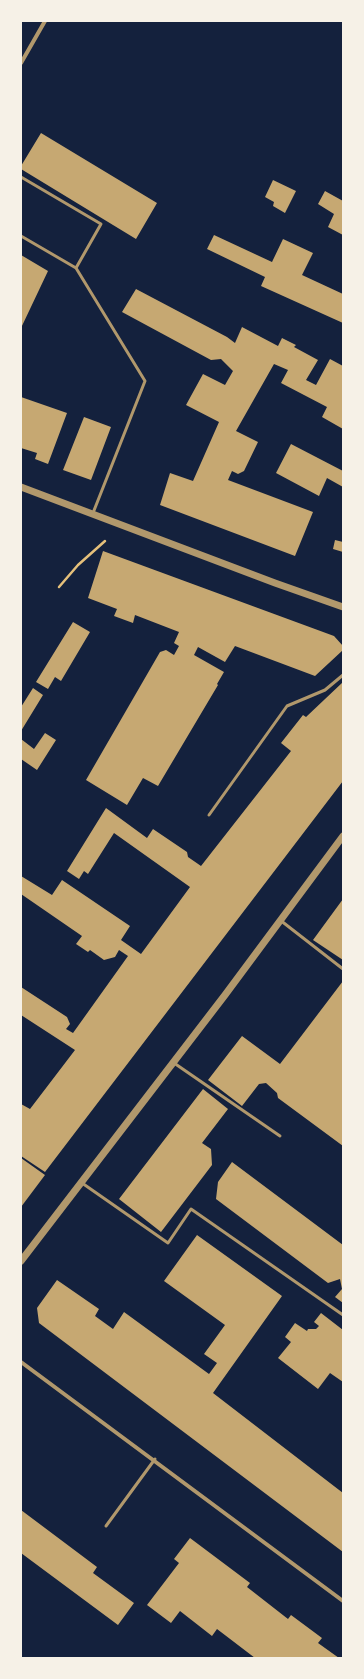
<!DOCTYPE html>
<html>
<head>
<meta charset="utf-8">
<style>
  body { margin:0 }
  #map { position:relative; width:364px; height:1679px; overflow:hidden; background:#14213d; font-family:"Source Serif 4",serif }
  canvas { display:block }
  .frame { position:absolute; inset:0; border:22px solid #f6f1e7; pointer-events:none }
</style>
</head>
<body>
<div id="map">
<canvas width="364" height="1679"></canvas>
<div class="frame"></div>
</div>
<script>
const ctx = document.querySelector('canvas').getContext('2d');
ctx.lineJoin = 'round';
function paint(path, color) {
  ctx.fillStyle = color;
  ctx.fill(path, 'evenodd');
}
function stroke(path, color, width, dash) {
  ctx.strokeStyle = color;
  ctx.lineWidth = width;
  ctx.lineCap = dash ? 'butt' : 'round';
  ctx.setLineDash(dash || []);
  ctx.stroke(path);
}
paint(new Path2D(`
  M41,133l116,70 -21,36 -115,-70v-3z
  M273,180l23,11 -11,22 -12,-7 1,-4 -9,-5z
  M325,191l18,10v34l-15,-8 6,-13 -16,-10z
  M214,235l58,27 11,-23 30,14 -11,22 41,19v29l-82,-37 4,-9 -58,-28z
  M21,255l27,16 -27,57z
  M136,289l91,48 8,6 7,-16 36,19 4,-8 14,7 -2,2 24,13 -12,20 10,5 14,-26 13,7v63l-21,-12 5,-10 -46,-24 7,-13 -14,-6 -38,67 22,11 -14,29 -6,3 -6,-3 -4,9 85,32 -18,44 -135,-51 10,-32 23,8 26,-59 -33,-17 17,-31 22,11 8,-14 -12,-12 -10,1 -89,-48z
  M21,397l46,16 -19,51 -13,-5 2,-6 -16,-5z
  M84,417l27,10 -20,53 -28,-10z
  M291,444l52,27v16l-16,-9 -8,18 -43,-23z
  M335,540l8,2v10l-10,-3z
  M103,551l231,85 9,10v4l-28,26 -80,-30 -10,16 -27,-15 -4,8 30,17 -7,12 1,1 -60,101 -15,-8 -16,27 -41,-25 74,-128 6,-2 8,5 5,-9 -5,-3 5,-11 -44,-17 -2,8 -19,-7 3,-7 -29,-11z
  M73,622l17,10 -29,49 -6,-4 -7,12 -12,-7z
  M343,682v99l-298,391 -24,-16v-52l9,5 45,-59 -54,-35v-28l46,30 3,7 -4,5 7,4 55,-77 -9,-6 -4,7 -11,3 -14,-10 -2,2 -12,-8 6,-8 -61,-42v-18l31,19 10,-15 68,46 -9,14 20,14 49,-67 -76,-54 -26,41 -4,-3 -5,8 -12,-8 39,-63 41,30 6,-9 34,23 1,5 13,9 90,-115 -10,-8 22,-28 3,2z
  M33,688l10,7 -22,36v-24z
  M45,733l11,7 -19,30 -16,-11v-20l13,10z
  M343,899v61l-30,-20z
  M343,981v165l-65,-48 -1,-5 -11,-10 -7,1 -17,22 -34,-26 34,-44 38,28z
  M203,1089l25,20 -26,34 9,6 1,16 -51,67 -42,-33z
  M21,1158l24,17 -24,32z
  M232,1162l111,83v58l-8,-6 7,-8 -2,-10 -12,4 -112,-84 2,-17z
  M197,1235l85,61 -69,97 130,100v59l-304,-229 -2,-15 20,-28 42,29 -4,7 18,13 11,-17 85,62 8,-11 -13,-9 21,-29 -61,-44z
  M321,1313l22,17v52l-13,-9 -12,16 -40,-31 13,-16 -6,-5 10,-14 12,8 1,-2h8l3,-3 -5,-4z
  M21,1510l76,57 -4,6 41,30 -16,22 -97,-72z
  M190,1538l60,45 -3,4 41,32 3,-4 31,23 -4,5 21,15h-84l-38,-29 -5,7 -32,-25 -9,12 -24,-18 32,-42 -5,-4z`), '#c6a872');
stroke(new Path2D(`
  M59,587l19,-22 27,-24`), '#e5c07b', 2.5);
stroke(new Path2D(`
  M21,177l80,47 -25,44 69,113 -52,132
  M21,236l55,32
  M209,815l78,-109 38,-16 18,-15
  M280,920l63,49
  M174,1063l106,73
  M82,1183l86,60 23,-34 152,106
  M106,1526l49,-67`), '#b1986c', 3);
stroke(new Path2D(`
  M21,63l24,-42
  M21,1362l322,239`), '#b1986c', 4);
stroke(new Path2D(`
  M21,487l254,96 68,24
  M21,1261l204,-266 118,-159`), '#b1986c', 7);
</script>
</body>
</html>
